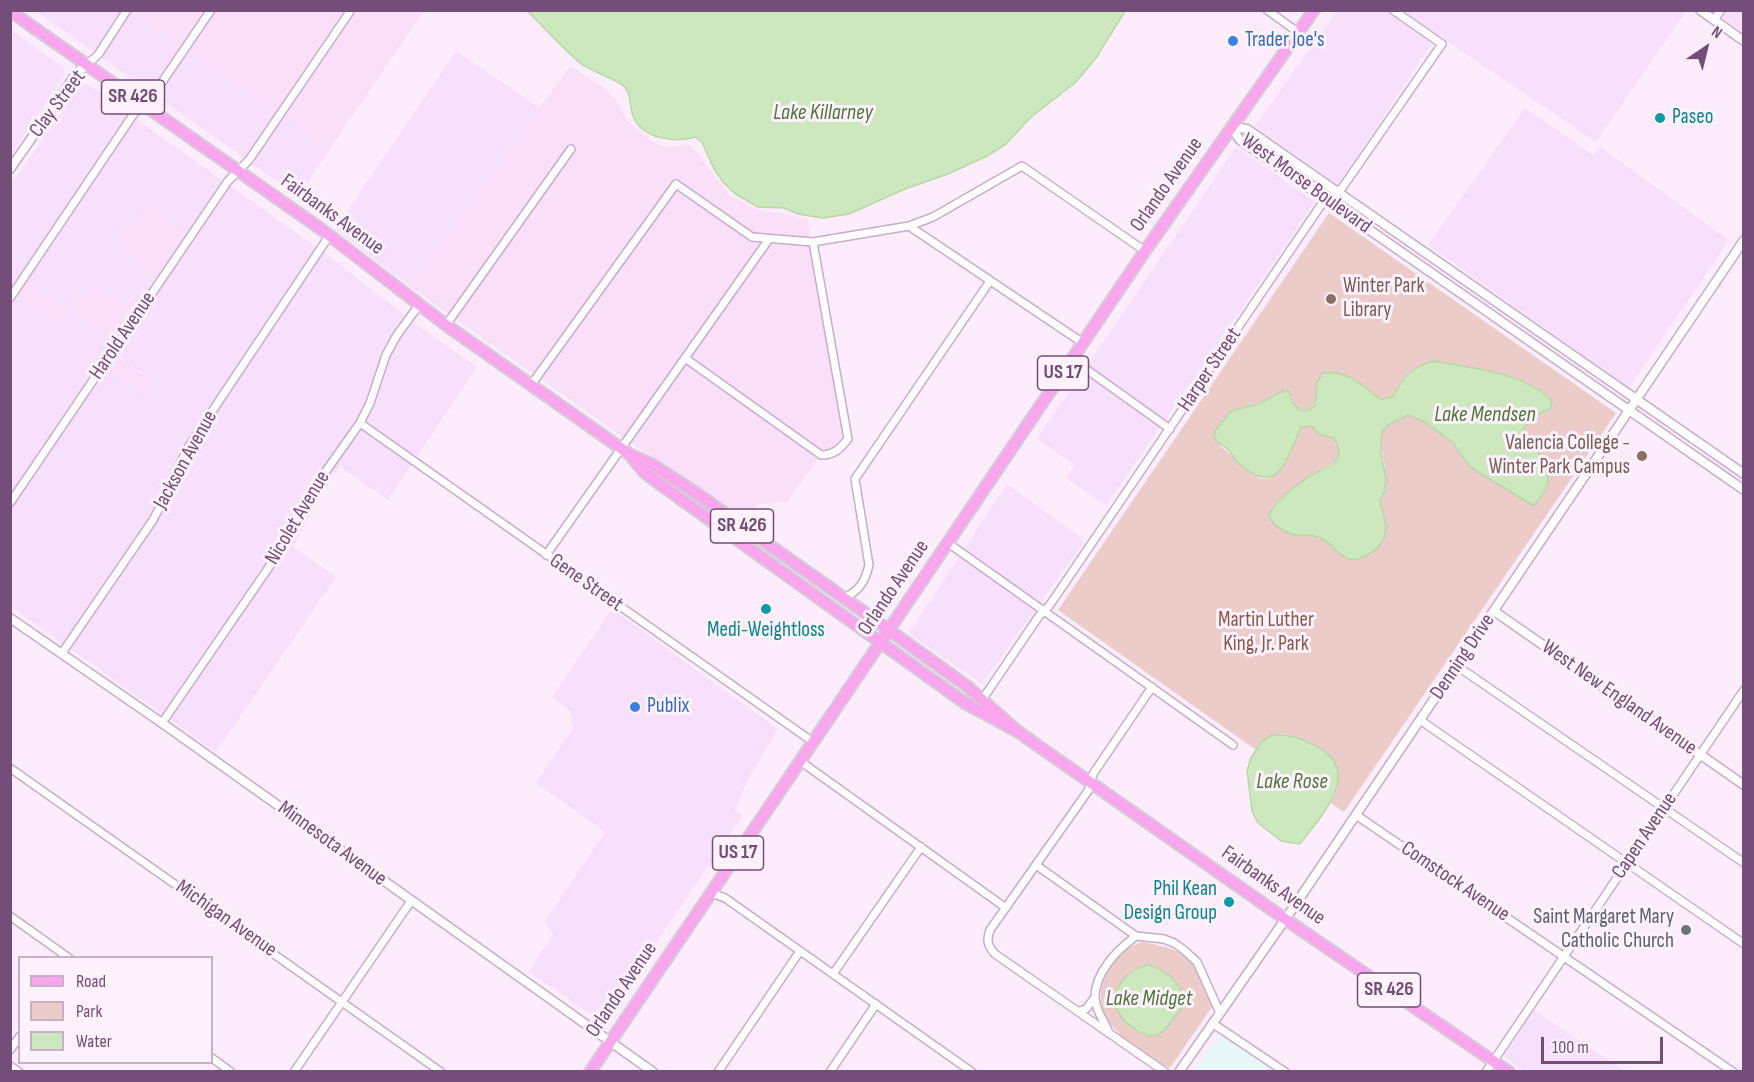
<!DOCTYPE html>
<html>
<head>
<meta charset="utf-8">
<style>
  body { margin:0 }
  #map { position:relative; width:1754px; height:1082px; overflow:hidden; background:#fdecfb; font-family:"Sofia Sans Condensed",sans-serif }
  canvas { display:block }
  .frame { position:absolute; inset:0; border:12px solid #734e79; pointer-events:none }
  .legend { position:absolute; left:18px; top:956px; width:195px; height:108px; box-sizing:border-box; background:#fff2fd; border:2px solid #c7b0c8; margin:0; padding:8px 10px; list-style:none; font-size:18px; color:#734e79 }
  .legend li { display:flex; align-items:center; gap:12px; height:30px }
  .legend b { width:30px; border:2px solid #c7b0c8 }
  .north { position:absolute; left:1676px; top:18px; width:60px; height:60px; -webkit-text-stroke:4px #fff2fd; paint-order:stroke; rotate:35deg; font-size:16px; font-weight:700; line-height:24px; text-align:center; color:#734e79 }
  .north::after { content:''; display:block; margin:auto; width:21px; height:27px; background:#734e79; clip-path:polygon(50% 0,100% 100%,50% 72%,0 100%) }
  .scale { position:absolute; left:1541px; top:1037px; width:122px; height:27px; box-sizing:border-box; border:3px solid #734e79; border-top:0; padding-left:8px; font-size:18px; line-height:21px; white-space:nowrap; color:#734e79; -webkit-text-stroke:4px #fff2fd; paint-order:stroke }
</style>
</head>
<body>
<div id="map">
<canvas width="1754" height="1082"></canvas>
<div class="frame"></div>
<ul class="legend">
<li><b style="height:8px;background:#f9a6ee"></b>Road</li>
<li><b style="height:16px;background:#ebccc9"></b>Park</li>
<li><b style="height:16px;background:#cde7bf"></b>Water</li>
</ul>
<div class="north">N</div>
<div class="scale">100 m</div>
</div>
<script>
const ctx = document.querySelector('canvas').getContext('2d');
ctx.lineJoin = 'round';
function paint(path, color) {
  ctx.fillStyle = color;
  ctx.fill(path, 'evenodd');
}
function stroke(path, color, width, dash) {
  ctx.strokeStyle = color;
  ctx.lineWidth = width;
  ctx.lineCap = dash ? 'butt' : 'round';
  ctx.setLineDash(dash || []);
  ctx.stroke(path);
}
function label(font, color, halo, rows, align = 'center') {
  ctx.font = font + ' "Sofia Sans Condensed",sans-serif';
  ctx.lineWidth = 6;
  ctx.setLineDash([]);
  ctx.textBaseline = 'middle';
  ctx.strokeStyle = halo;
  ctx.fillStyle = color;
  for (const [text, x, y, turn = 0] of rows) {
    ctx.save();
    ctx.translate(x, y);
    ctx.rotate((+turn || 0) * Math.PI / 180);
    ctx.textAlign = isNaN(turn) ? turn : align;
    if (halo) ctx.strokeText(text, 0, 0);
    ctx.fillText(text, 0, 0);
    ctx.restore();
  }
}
paint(new Path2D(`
  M104,11h320l-95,139 -191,-134 -8,12z
  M570,66l37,24 13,16 7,14 26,22 11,5 27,-2 38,50 25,13 14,4 16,1 24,7 35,215 -3,9 -6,5 -10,1 -36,51 -30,3 -11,21 -338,-239z
  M145,202l41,29 -32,46 -41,-29z
  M92,280l41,29 -21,30 -40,-29 -11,15 -41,-28 11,-15z
  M118,357l41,28 -10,16 -41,-29z`), '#f9e0f8');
paint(new Path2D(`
  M36,11h68l26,17 8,-12 191,134 -31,46z
  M1337,11h349l-90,131 -158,-107 -100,150 -83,-59z
  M1712,11h31v21z
  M11,30l52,37 2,8 -54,79z
  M456,51l84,57 -131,178 -74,-57z
  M87,84l232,165 96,74 62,44 -89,133 -48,-33 -10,12 -37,68 43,30 -120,175 -205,-145v-422l67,-99zM145,202l41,29 -32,46 -41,-29zM92,281l41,28 -21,30 -40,-29zM31,282l40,28 -10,15 -41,-28zM119,357l40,28 -10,16 -41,-29z
  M1525,108l68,47 7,-8 129,93 -100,148 -201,-143z
  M1236,147l79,55 -209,304 -40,-28 9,-13 -38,-26z
  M1007,484l78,56 -103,144 -71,-49 -1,-4z
  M612,609l166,120 -30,50 -13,31 8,5 -141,207 -73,-50 24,-38 -9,-11 61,-91 -69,-49 37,-55 -3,-17 -18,-14z
  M1534,1010l90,61h-101l-19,-15z`), '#f7e0fc');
paint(new Path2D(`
  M1219,1036l6,2 49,33h-81z`), '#e8f7fa');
paint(new Path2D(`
  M1329,213l287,200 -272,399 -13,-9 6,-13 -13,-40c-24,-12 -50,-28 -68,0l-198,-140zM1434,361c23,5 91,13 107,31 4,4 6,12 9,17 -21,8 -38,23 -15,40l-20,45 -45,-27 -18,-25 -27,-20 -17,-7 -21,10 -5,7 -1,12 4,23v23l-5,11 5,17 -45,36c-11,-13 -22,-20 -40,-19l-21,-35c11,-8 20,-17 31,-25 15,-9 40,-13 24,-37l-16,-4 -6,-8 -11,1c-6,15 -22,64 -46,49 -13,-9 -22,-21 -35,-30l31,-41 15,-5 7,-5 19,1c1,11 6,14 17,14l6,-4 8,-33c23,-4 41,14 59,26l11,-2c10,-21 16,-30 41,-36z
  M1142,942c49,8 54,20 70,65l-42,61c-34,-16 -89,-52 -62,-96 12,-19 12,-22 34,-30zM1134,969l48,38 -5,6 -55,-31z`), '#ebccc9');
const water = new Path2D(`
  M527,11h598l-29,47 -21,25 -44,34 -25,27 -19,12 -39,18 -43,15 -56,25 -26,4 -25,-4 -14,-6 -26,-1 -24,-14 -11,-11 -10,-15 -11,-25 -7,-5c-19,6 -52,2 -61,-19 -6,-12 -1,-26 -13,-34 -13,-8 -28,-12 -41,-21 -19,-16 -35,-35 -53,-52z
  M1434,361c37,7 90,11 118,40l-2,8c-12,4 -35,18 -24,33 3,4 8,6 11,9 7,8 11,20 11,31 0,8 -9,17 -14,24l-64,-39 -18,-25 -27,-20 -17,-7 -20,10 -6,7 -1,21 5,26 -1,11 -5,11c3,12 10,28 2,41 -3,5 -8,9 -13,12 -27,17 -30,-9 -51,-17 -7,-3 -12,-1 -19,-2 -11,0 -26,-9 -30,-19 4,-15 35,-37 48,-44 5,-3 13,-5 16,-8 8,-8 7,-17 1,-26l-16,-4 -6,-8 -11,1c-15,35 -24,73 -65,34 -2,-2 -3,-5 -5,-8 -5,-6 -12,-9 -17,-15l1,-7 16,-20 27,-7 27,-14 4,2 4,11 6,7h10l6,-4 2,-24 6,-9c23,-4 41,14 58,26l12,-2c10,-20 18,-30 41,-36z
  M1272,735c16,-1 29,3 44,11 49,25 5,70 -16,98l-19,-3 -23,-18 -6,-12 -5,-40 4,-13 11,-17z
  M1149,965c16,3 41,25 32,43 -2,4 -6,8 -9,12 -10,16 -20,22 -37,9 -10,-6 -17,-14 -19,-25 -3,-19 15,-37 33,-39z`);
paint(water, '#cde7bf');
stroke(water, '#b7d9a5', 1.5);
const minor = new Path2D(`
  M1267,10l32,23
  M1714,20l7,-10
  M87,64l11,-9 29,-45
  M909,226l174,117
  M10,298l123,-183 21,-21 57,-84
  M446,325l125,-176
  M685,358l136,97c13,0 19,-6 27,-16l-35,-197
  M1072,359l98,70
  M531,385l145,-201 76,53 61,5 96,-16 24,-9 89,-51 123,85
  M360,423l453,319
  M10,503l218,-322 21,-21 102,-150
  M948,543l285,202
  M546,555l223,-316
  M844,598c15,-7 21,-16 25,-33l-14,-86 135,-198
  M62,653l91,-133 11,-21 23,-50 142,-213
  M1457,666l287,197
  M1152,687l-59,87 -5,17 -98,139c-4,11 -2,16 5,24l170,118
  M982,700l57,-84 10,-10 9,-13 263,-388 21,-17 100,-144 -49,-34
  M1420,720l324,224
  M162,723l118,-172 46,-80 34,-48 10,-20 16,-48 11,-20 22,-30
  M800,761l206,147
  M10,768l431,304
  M1356,815l377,257
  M1036,865l100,71 28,3 10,4 10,7 13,12 23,51
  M711,893l14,5 247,174
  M10,916l59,42
  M833,974l88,-127
  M1079,1011l7,-2 9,-12
  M1212,1023l73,49
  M1108,1030c-5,-10 -12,-20 -13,-31 -1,-26 22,-49 41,-63
  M10,1050l10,-14
  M212,1058l19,14
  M10,1066l9,6
  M294,1072l117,-171
  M718,1072l82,-121
  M830,1072l46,-68
  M1486,1072l258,-382`);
const tertiary = new Path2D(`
  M1700,10l44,31
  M1231,127l9,13 504,350
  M1231,127l16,2 497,345
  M10,169l66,-95 11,-10
  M1494,611l250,174
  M10,618l152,105 491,349
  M1179,1072l112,-161 453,-671`);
const primary = new Path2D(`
  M10,11l311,218 125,96 183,129 22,10 45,29 179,127 93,67 49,44
  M631,456l14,17 16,12 304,218 52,28 268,188 224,153
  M590,1072l555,-821 169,-241`);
stroke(minor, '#c9abcb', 10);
stroke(tertiary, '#c9abcb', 11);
stroke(primary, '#d5cad7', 14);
stroke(minor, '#fff', 7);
stroke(tertiary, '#fff', 8);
stroke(primary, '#f9a6ee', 10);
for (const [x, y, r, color] of [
  [1233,41,6,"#3f7fe0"],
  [1660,118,6,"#0f9aa8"],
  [1331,299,6,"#8d6e63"],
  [1642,456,6,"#8d6e63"],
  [766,609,6,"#0f9aa8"],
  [635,707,6,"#3f7fe0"],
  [1229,902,6,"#0f9aa8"],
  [1686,930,6,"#6b7280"]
]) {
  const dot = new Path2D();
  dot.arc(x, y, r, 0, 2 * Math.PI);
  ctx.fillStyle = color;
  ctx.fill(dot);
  stroke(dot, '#fff2fd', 2);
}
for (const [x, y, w] of [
  [133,97,63],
  [1063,373,51],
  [742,526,63],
  [738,853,51],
  [1389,990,63]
]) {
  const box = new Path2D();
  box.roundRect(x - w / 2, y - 17, w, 34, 4.5);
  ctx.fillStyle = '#fff2fd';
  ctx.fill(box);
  stroke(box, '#734e79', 1.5);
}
label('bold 20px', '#734e79', null, [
  ["SR 426",133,97],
  ["US 17",1063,373],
  ["SR 426",742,526],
  ["US 17",738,853],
  ["SR 426",1389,990]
]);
label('21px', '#366cbe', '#fff2fd', [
  ["Trader Joe's",1245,41],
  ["Publix",647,707]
], 'left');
label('21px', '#734e79', '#fff2fd', [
  ["Clay Street",58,104,-53],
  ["West Morse Boulevard",1306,184,36],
  ["Orlando Avenue",1167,185,-55],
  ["Fairbanks Avenue",332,215,36],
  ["Harold Avenue",123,336,-56],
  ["Harper Street",1210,370,-56],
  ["Jackson Avenue",186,460,-61],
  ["Nicolet Avenue",298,518,-59],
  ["Gene Street",586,583,35],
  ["Orlando Avenue",894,588,-56],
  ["Denning Drive",1463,657,-56],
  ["West New England Avenue",1619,698,35],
  ["Capen Avenue",1645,836,-56],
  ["Minnesota Avenue",332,844,36],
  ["Comstock Avenue",1455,882,34],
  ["Fairbanks Avenue",1273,886,35],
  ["Michigan Avenue",226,919,35],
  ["Orlando Avenue",622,990,-56]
]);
label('21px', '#0d838f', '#fff2fd', [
  ["Paseo",1672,118],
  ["Medi-Weightloss",766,631,"center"],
  ["Phil Kean",1217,890,"right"],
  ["Design Group",1217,914,"right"]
], 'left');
label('21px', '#785e54', '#fff2fd', [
  ["Winter Park",1343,287],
  ["Library",1343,311],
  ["Valencia College -",1630,444,"right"],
  ["Winter Park Campus",1630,468,"right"]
], 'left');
label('21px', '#8a584b', '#fff2fd', [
  ["Martin Luther",1266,621],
  ["King, Jr. Park",1266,645]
]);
label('21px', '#5b616d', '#fff2fd', [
  ["Saint Margaret Mary",1674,918],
  ["Catholic Church",1674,942]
], 'right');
label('italic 22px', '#50763d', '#fff2fd', [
  ["Lake Killarney",823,113],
  ["Lake Mendsen",1485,415],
  ["Lake Rose",1292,782],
  ["Lake Midget",1149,999]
]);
</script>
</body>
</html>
